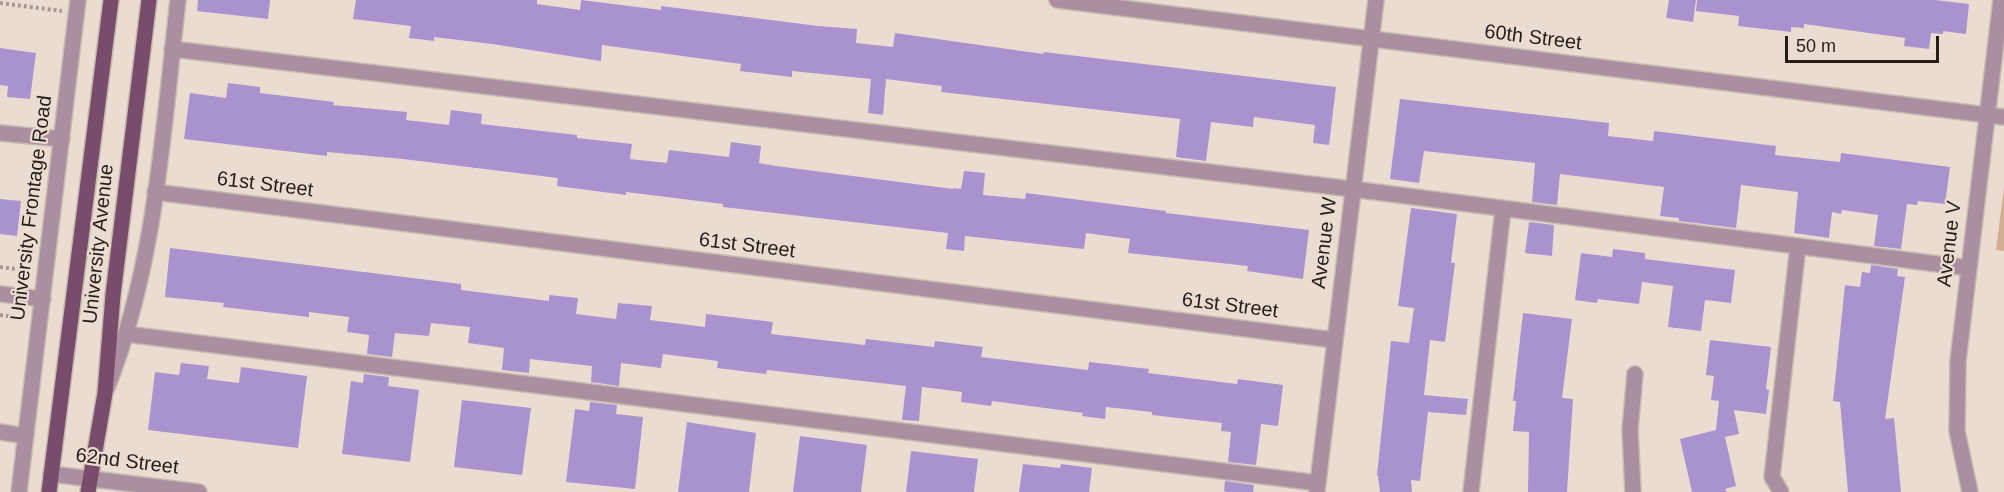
<!DOCTYPE html>
<html>
<head>
<meta charset="utf-8">
<style>
  body { margin:0 }
  #map { position:relative; width:2004px; height:492px; overflow:hidden; background:#ebdcd1; font-family:Arial,sans-serif }
  canvas { display:block }
  .scale { position:absolute; left:1785px; top:36px; width:154px; height:27px; box-sizing:border-box; border:3px solid #231e1a; border-top:0; padding-left:8px; font-size:18px; line-height:21px; white-space:nowrap; color:#231e1a; -webkit-text-stroke:4px #ebdcd1; paint-order:stroke }
</style>
</head>
<body>
<div id="map">
<canvas width="2004" height="492"></canvas>
<div class="scale">50 m</div>
</div>
<script>
const ctx = document.querySelector('canvas').getContext('2d');
ctx.lineJoin = 'round';
function paint(path, color) {
  ctx.fillStyle = color;
  ctx.fill(path, 'evenodd');
}
function stroke(path, color, width, dash) {
  ctx.strokeStyle = color;
  ctx.lineWidth = width;
  ctx.lineCap = dash ? 'butt' : 'round';
  ctx.setLineDash(dash || []);
  ctx.stroke(path);
}
function label(font, color, halo, rows, align = 'center') {
  ctx.font = font + ' Arial,sans-serif';
  ctx.lineWidth = 4.5;
  ctx.setLineDash([]);
  ctx.textBaseline = 'middle';
  ctx.strokeStyle = halo;
  ctx.fillStyle = color;
  for (const [text, x, y, turn = 0] of rows) {
    ctx.save();
    ctx.translate(x, y);
    ctx.rotate((+turn || 0) * Math.PI / 180);
    ctx.textAlign = isNaN(turn) ? turn : align;
    if (halo) ctx.strokeText(text, 0, 0);
    ctx.fillText(text, 0, 0);
    ctx.restore();
  }
}
paint(new Path2D(`
  M2004,187v64l-8,-1z`), '#d1ae92');
paint(new Path2D(`
  M198,0h72l-2,19 -71,-8z
  M356,0h181v4l43,6 1,-10 80,10v-4l157,20 39,3 -1,14 37,4 2,-14 148,21 1,-2 292,35 -7,58 -16,-2 2,-18 -61,-8 -1,10 -42,-5 -5,39 -30,-4 4,-38 -239,-27 1,-6 -56,-7 -3,36 -15,-2 3,-34 -79,-8v6l-52,-6 1,-7 -139,-19 -1,16 -109,-17 -58,-7v4l-25,-3 2,-12 -58,-7z
  M1669,0h27l-3,22 -27,-4z
  M1697,0h238l34,4 -3,30 -23,-3v3l-12,-1 -2,16 -25,-3 1,-8 -101,-14v4l-13,-1v5l-53,-6 1,-10 -43,-5z
  M0,48l36,5 -6,46 -23,-2 1,-11 -8,-1z
  M228,83l32,4v6l74,9 -1,3 74,7 -1,8 43,5 2,-15 31,4 -1,10 96,11v3l55,6 -2,15 37,4 2,-13 60,7 2,-15 30,4 -2,17 17,3 177,23v-1l8,1 3,-18 21,2 -2,22 42,4 1,-6 140,18v2l143,17 -6,49 -56,-8 1,-5 -120,-13 2,-14 -44,-6 -2,16 -119,-13 -1,15 -18,-2 2,-16 -225,-26v-3l-97,-12v3l-69,-9 1,-8 -155,-19 -76,-7v4l-143,-17 6,-46 36,5z
  M1400,99l209,24 -1,13 45,5 1,-10 122,15 -1,9 65,7 1,-9 109,14 -5,37 -27,-3 -1,4 -10,-1 -6,45 -27,-3 4,-31 -36,-5 -1,4 -9,-2 -3,26 -35,-5 4,-41 -57,-7 -5,43 -57,-7v-3l-19,-2 4,-29 -104,-13 -3,31 -25,-3 3,-39 -111,-12 -5,32 -29,-4z
  M0,199l21,2 -4,35 -17,-2z
  M1411,208l46,6 -6,49h4l-10,79 -15,-2 -6,55 44,4 -2,16 -38,-3 -8,69 -9,-1 1,12h-32l-2,-16 -1,-1 14,-134 18,2 5,-35 -16,-2z
  M1529,222l25,3 -2,31 -27,-3z
  M170,248l291,36v6l88,11v-6l29,3 -2,16 40,5 2,-16 34,3 -2,14 55,7 1,-13 67,8 -2,12 94,11 1,-6 68,8 1,-6 48,6 -2,10 107,13 1,-8 60,7 -1,4 89,11 1,-5 45,6 -5,41 -17,-2 -5,41 -28,-3 3,-30 -10,-1 1,-8 -70,-8v-3l-46,-5 -1,12 -23,-3 1,-3 -91,-12 -1,5 -30,-4 1,-10 -40,-5 -3,34 -17,-1 4,-34 -139,-16 -1,4 -49,-6 1,-7 -55,-7 -2,14 -40,-5 -2,23 -28,-4 1,-16 -62,-7 -1,14 -27,-3 2,-22 -36,-5 2,-16 -39,-4 -2,13 -34,-3 -3,24 -25,-3 2,-19 -22,-3 2,-15 -40,-5v5l-86,-10 1,-4 -59,-6z
  M1613,249l32,4v6l90,11 -4,33 -26,-3 -4,31 -33,-4 5,-41 -31,-4 -3,22 -41,-5 -1,4 -22,-3 6,-47 31,4z
  M1871,265l27,4 -1,7 8,1 -20,142 9,-1 7,74h-53l-8,-90 -7,-1 12,-116 15,2 2,-15 8,1z
  M1523,313l49,6 -10,79 11,1 -6,93h-39l1,-60 -16,-1 3,-30h-3z
  M1710,340l61,7 -5,42 3,1 -3,24 -32,-4 5,24 -14,3 11,49 -11,3 2,3h-35l-12,-53 36,-9 3,-29 -8,-1 3,-24 -8,-1z
  M181,363l28,3 -2,13 32,4 2,-16 66,9 -9,72 -150,-18 7,-58 24,3z
  M364,374l25,3 -1,9 31,4 -9,72 -68,-8 9,-73 12,2z
  M462,400l69,8 -9,67 -68,-8z
  M590,402l27,3 -1,9 27,3 -8,72 -69,-7 9,-73 14,2z
  M687,422l69,11 -7,59h-71z
  M800,436l67,9 -6,47h-68z
  M911,451l67,8 -4,33h-68z
  M1023,464l37,4 1,-4 31,4 -3,24h-70z
  M1225,481l29,4 -1,7h-26l-3,-1z`), '#a993cf');
const minor = new Path2D(`
  M1057,0l947,117
  M172,49l1180,140 617,79
  M0,133l62,6
  M155,192l1179,148
  M0,294l43,5
  M126,334l1192,149
  M107,388c49,-123 56,-258 71,-388
  M0,432l26,4
  M51,474l148,18
  M1317,491l59,-491
  M19,492l59,-492
  M1471,492l32,-283
  M1633,492l-3,-62 5,-56
  M1781,492l-9,-15 26,-231
  M1970,492l-13,-61 1,-70 43,-361`);
const major = new Path2D(`
  M49,492l62,-492
  M88,492l17,-99 8,-98 36,-295`);
stroke(minor, '#c7bab0', 18);
stroke(major, '#c7bab0', 18);
stroke(new Path2D(`
  M0,3l62,8
  M0,267l24,3
  M0,315l18,2`), '#a49990', 4, [3, 3]);
stroke(minor, '#aa8fa1', 15);
stroke(major, '#7a4c6c', 15);
label('20px', '#231e1a', '#ebdcd1', [
  ["60th Street",1533,38,7],
  ["61st Street",265,185,7],
  ["University Frontage Road",32,208,-83],
  ["Avenue W",1325,243,-83],
  ["University Avenue",99,244,-84],
  ["Avenue V",1950,244,-83],
  ["61st Street",747,246,7],
  ["61st Street",1230,306,7],
  ["62nd Street",127,462,7]
]);
</script>
</body>
</html>
